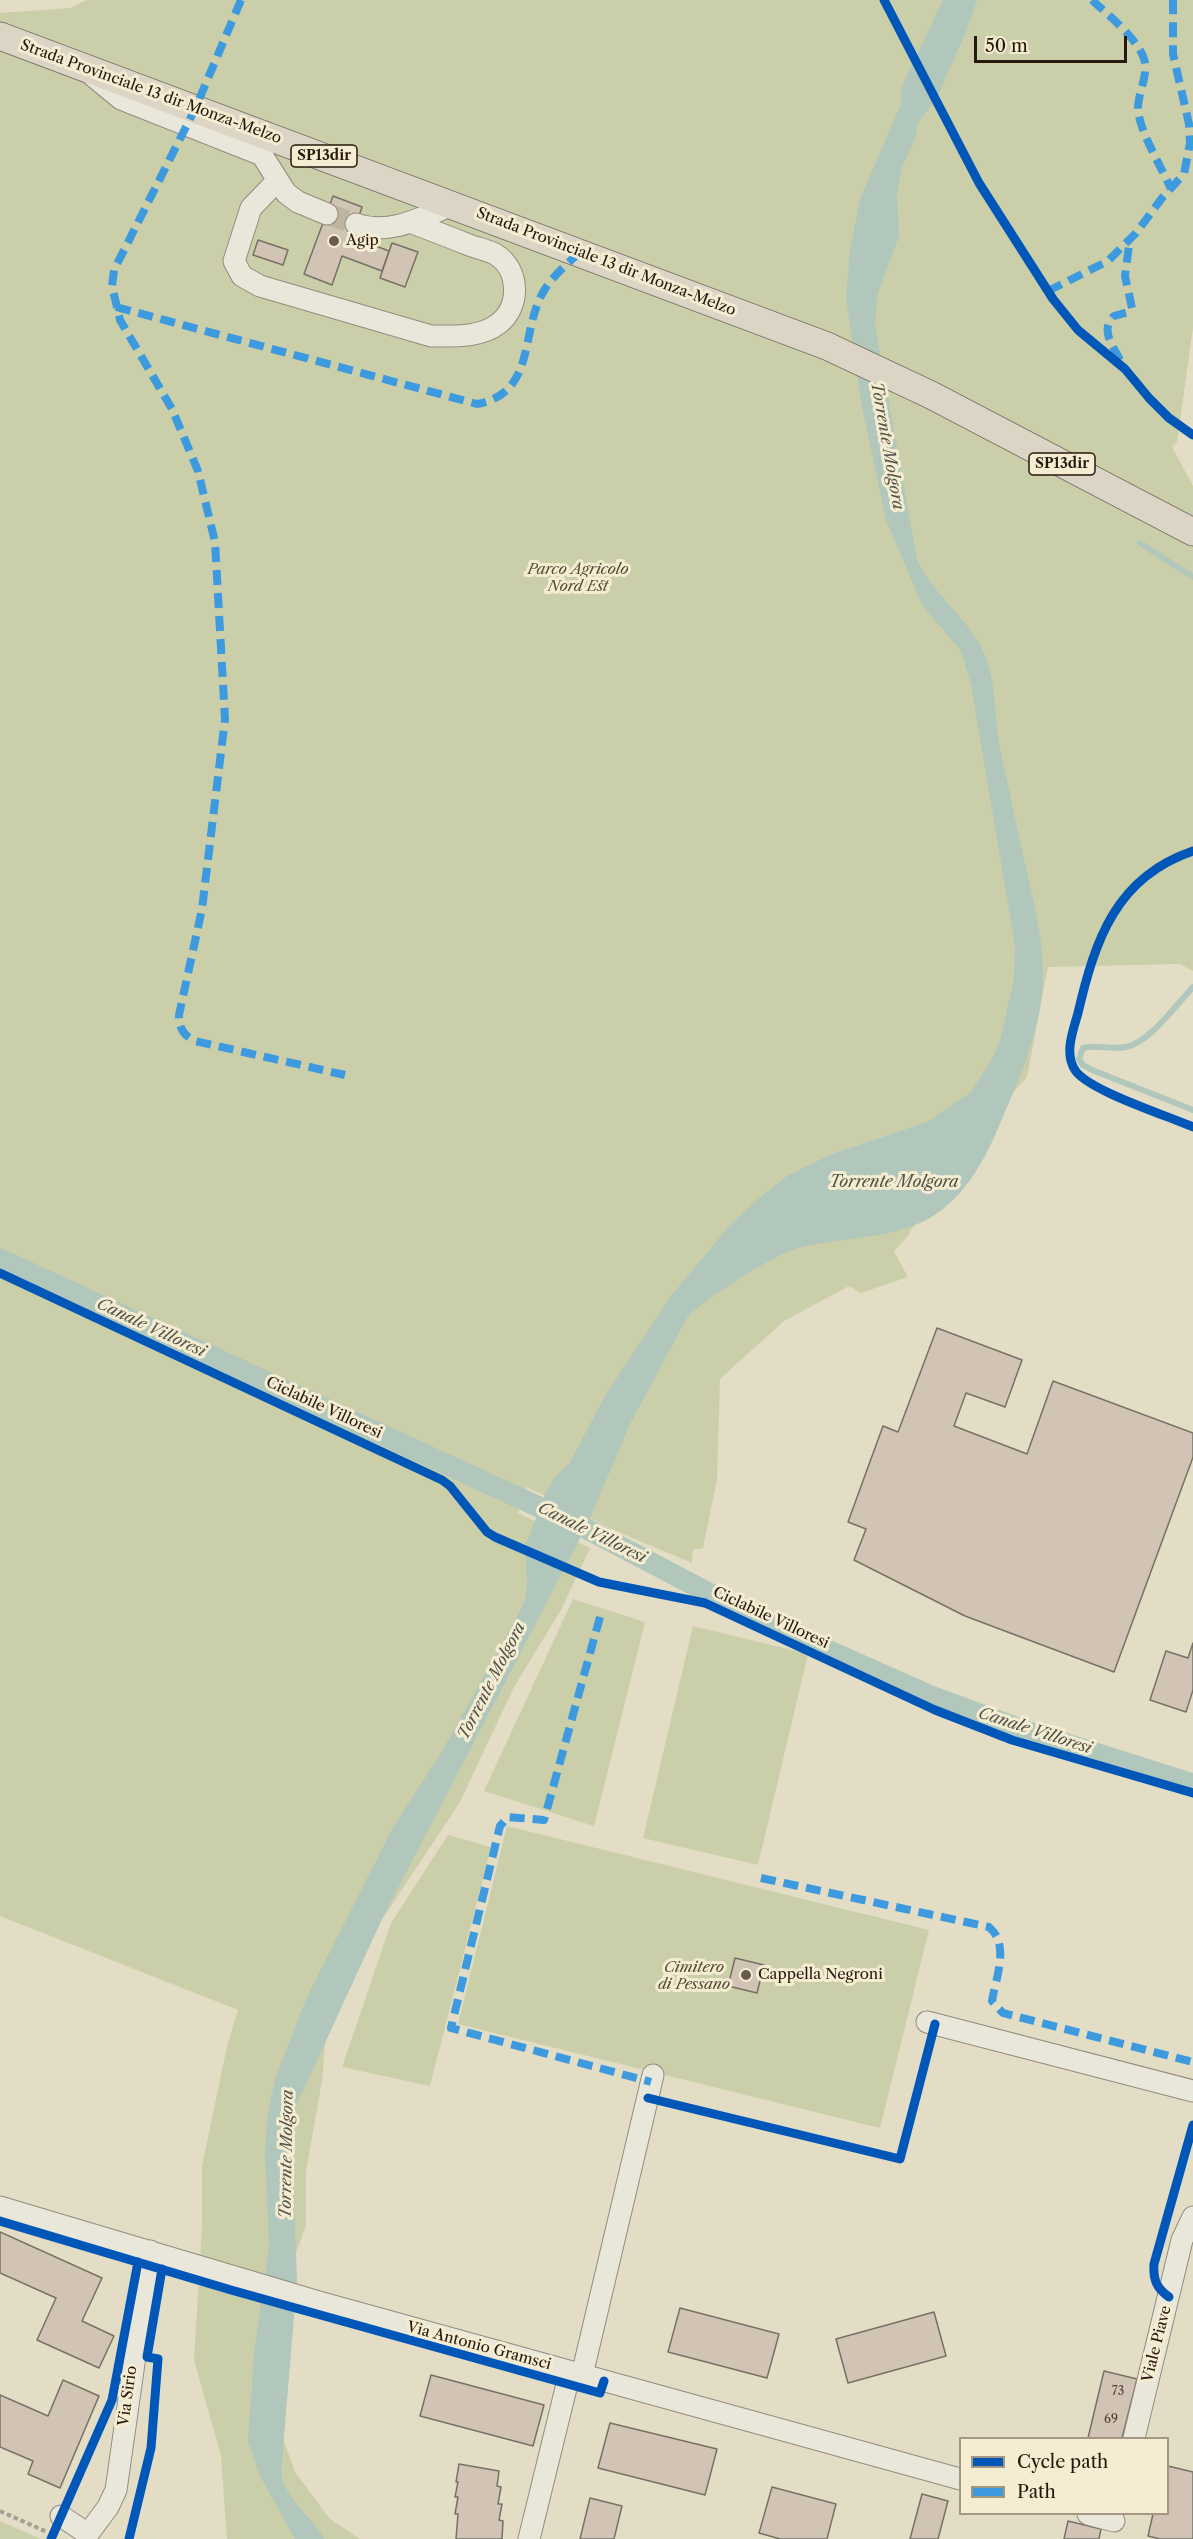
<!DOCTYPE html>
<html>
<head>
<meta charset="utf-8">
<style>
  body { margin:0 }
  #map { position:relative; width:1193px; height:2539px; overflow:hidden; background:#e3ddc6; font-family:"Libre Caslon Text",serif }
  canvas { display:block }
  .legend { position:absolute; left:959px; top:2437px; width:210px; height:78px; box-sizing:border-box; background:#f5edd2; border:2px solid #a39783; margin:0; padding:8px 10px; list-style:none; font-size:18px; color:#28170c }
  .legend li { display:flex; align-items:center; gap:12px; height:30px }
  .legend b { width:30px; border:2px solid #a39783 }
  .scale { position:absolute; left:974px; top:36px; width:153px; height:27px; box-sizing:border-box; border:3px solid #28170c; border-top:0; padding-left:8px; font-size:18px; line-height:21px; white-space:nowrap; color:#28170c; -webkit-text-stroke:4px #f5edd2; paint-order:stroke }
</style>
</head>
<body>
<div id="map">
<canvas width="1193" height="2539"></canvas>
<ul class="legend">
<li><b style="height:8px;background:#0057b8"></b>Cycle path</li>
<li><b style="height:8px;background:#3d9ade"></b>Path</li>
</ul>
<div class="scale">50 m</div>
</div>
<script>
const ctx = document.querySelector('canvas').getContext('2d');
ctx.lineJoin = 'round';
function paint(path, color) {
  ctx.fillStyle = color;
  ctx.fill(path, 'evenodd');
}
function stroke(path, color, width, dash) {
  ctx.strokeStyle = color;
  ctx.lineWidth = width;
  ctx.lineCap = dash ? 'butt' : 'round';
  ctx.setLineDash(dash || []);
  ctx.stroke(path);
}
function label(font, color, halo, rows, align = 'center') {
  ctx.font = font + ' "Libre Caslon Text",serif';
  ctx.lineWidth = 6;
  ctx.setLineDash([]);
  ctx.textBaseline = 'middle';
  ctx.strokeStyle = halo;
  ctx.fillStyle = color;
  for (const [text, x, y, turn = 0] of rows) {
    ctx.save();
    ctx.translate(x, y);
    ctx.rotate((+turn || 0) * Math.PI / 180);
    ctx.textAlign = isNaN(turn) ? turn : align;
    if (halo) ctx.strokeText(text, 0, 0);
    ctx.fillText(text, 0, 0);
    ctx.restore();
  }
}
paint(new Path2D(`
  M87,0h1106v328l-16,114 -5,5 21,39v485l-13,-7 -132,3 -21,110 -33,38 -73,99 -14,23 -13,14 14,26 -47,16 -12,-7 -65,35 -64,58 -3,100 -14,69 -10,2 -1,13 -76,-32 -89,-44 -9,26 72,35 -29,62 -47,77 -54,115 -110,166 -23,51 -5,62 -16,90v55l-36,96 6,97 19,53 35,47 30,20h-133l-6,-83 -27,-96 8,-132v-62l25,-120 11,-36 -238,-94v-1903l70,-5z
  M573,1599l72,23 -51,204 -110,-35z
  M693,1626l115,28 -50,211 -115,-27z
  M507,1826l422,104 -49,198 -422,-104z
  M448,1835l43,12 -61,239 -88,-19 49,-144z
  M0,2521l41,18h-41z`), '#cbcfa9');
paint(new Path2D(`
  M943,0h34l-10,30 -30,67 -19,26 -2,13 -14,32 -5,25 2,43 -21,57 -3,31 42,235c16,37 52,58 68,96 12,28 9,68 16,98 8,35 15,71 23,106 10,43 22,88 18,133 -4,44 -23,87 -40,127 -15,37 -36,78 -72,99 -41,23 -91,18 -135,31 -23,7 -92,51 -108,69l-57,106 -42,99 -205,394 -87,189 -4,41 5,133 -16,193c5,28 30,42 43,66h-29l-35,-63 -12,-35 6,-88 15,-106 -4,-94 2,-35 8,-39 31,-80 86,-170 49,-76 77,-138 7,-15 2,-17 -2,-36 21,-55 9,-15 14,-13 36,-68 63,-96 61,-74 29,-27 29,-23 45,-22 95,-32 44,-30 21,-33 8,-18 14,-63 1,-32 -44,-261 -10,-34 -39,-46 -36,-85 -25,-118 -15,-105 4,-48 10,-50 41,-95v-16z`), '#b1c7bc');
stroke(new Path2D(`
  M1140,543l53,34
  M1193,987c-17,18 -44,56 -67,60 -14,3 -29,-3 -43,1l-4,11 4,6 9,5 101,40`), '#b1c7bc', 6);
stroke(new Path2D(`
  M0,1259l587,270 175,92 169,75 98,36 164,52`), '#b1c7bc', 21);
const building = new Path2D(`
  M333,196l29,11 -10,30 37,14 -7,20 -40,-15 -10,29 -28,-11z
  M258,240l30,10 -5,15 -30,-10z
  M392,243l26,9 -13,35 -25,-9z
  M937,1328l85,32 -17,47 -39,-14 -12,33 73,28 26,-73 140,52v24l-79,215 -149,-56 -111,-56 12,-31 -18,-7 35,-96 15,6z
  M1193,1643v47l-7,22 -36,-12 16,-49 22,7z
  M735,1958l29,7 -7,28 -29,-7z
  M0,2232l102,46 -20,43 32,15 -15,32 -62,-28 19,-42 -56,-25z
  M680,2308l99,26 -12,44 -99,-26z
  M934,2312l12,44 -98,27 -12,-44z
  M1104,2371l33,8 -15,59h-34z
  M431,2375l113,30 -11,41 -113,-30z
  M63,2380l36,16 -39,92 -32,-14 5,-13 -33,-14v-52l48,21z
  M610,2423l107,26 -12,46 -107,-27z
  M459,2464l40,7 -2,15 4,1 -3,17h4l-3,16 4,1 -1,18h-46l2,-25h-3l3,-17h-3l3,-15h-2z
  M1168,2466l25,6v67h-33l-12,-3 5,-22h15z
  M772,2487l64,17 -9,35h-47l-21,-6z
  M922,2494l26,7 -10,38h-28z
  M590,2498l32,8 -8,33h-34z
  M1068,2521l33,8 -2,10h-35z`);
paint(building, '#d1c4b5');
stroke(building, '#777165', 1.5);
stroke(new Path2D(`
  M327,214l29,10`), '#beb5a1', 21, [21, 10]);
const minor = new Path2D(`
  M93,76l28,23 141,56 24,38 12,9 29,12
  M277,181l-26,27 -17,53 8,15 18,10 171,50c21,0 49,2 67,-12 23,-17 22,-55 -3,-70 -8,-4 -18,-6 -26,-9 -20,-8 -40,-16 -60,-23
  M356,224c34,12 67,-7 98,-20
  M927,2022l266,69
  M0,2207l319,95 641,177
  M582,2375l71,-300
  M1134,2438l48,-198 11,-23
  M1088,2514l26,7
  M61,2516l27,18 20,-27 8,-17 34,-239
  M529,2539l41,-167`);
const major = new Path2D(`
  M0,36l827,310 104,49 262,137`);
stroke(minor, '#928c7e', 23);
stroke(major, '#777165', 29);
stroke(new Path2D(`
  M0,2511l47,21`), '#a49f96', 4, [4.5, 3]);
stroke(minor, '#e9e6da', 21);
stroke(major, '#dcd5c5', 27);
stroke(new Path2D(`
  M241,0l-46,109 -81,161 -2,16 8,34 52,89 26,62 17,71 10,177 -23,190 -23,106c0,13 4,20 16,26l150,34
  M1092,0c15,14 50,42 53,63 2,16 -7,30 -7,45 0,21 24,60 33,81
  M1048,291l60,-30 28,-28 26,-35 22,-24 6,-31 -1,-19 -16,-70v-54
  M116,307l361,97c61,-11 42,-75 68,-115 9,-14 23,-26 35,-37
  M1120,360c-8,-16 -20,-30 -6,-44l14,-4 4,-4 -7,-32 5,-38
  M600,1617l-56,203 -36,-3 -8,9 -49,202 200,54
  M761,1878l228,49c21,18 7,50 3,74l11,12 190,49`), '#3d9ade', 8, [15, 8]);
stroke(new Path2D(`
  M884,0l95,183 74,116 25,31 47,39 24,29 20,20 24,17
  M1193,851c-77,26 -98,89 -115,162 -5,18 -14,40 -3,57 12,20 93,46 118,57
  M0,1273l442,207 8,6 37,46 8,5 104,45 106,21 230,107 77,30 181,53
  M648,2098l252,61 35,-135
  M0,2221l231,69 369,103 4,-12
  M1169,2297c-13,-9 -16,-18 -15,-33l39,-139
  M51,2539l61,-139 26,-138
  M129,2539l22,-91 7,-89 -11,-2 15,-88`), '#0057b8', 9);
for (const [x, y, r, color] of [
  [334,241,6,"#695c4d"],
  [746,1975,6,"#695c4d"]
]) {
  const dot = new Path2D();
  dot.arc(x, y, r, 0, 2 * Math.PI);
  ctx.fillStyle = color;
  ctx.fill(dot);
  stroke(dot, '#f5edd2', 2);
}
label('12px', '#524236', null, [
  ["73",1118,2392],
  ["69",1111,2420]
]);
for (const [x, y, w] of [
  [324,156,66],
  [1062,464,66]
]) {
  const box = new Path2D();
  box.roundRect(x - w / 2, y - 11, w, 22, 4.5);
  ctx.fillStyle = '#f5edd2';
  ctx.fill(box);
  stroke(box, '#28170c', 1.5);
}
label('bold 14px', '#28170c', null, [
  ["SP13dir",324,156],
  ["SP13dir",1062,464]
]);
label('15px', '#28170c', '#f5edd2', [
  ["Strada Provinciale 13 dir Monza-Melzo",151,92,20],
  ["Strada Provinciale 13 dir Monza-Melzo",606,262,21],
  ["Ciclabile Villoresi",324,1408,25],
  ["Ciclabile Villoresi",771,1618,25],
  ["Viale Piave",1157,2344,-76],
  ["Via Antonio Gramsci",479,2346,15],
  ["Via Sirio",128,2396,-82]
]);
label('15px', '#28170c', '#f5edd2', [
  ["Agip",346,241],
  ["Cappella Negroni",758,1975]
], 'left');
label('italic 15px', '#534b34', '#f5edd2', [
  ["Parco Agricolo",578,570],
  ["Nord Est",578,587],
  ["Cimitero",694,1968],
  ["di Pessano",694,1985]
]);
label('italic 16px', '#515148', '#f5edd2', [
  ["Torrente Molgora",887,446,80],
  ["Torrente Molgora",894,1182],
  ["Canale Villoresi",151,1328,25],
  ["Canale Villoresi",592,1533,26],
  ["Torrente Molgora",492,1681,-63],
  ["Canale Villoresi",1035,1731,18],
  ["Torrente Molgora",287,2154,-89]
]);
</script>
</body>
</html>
